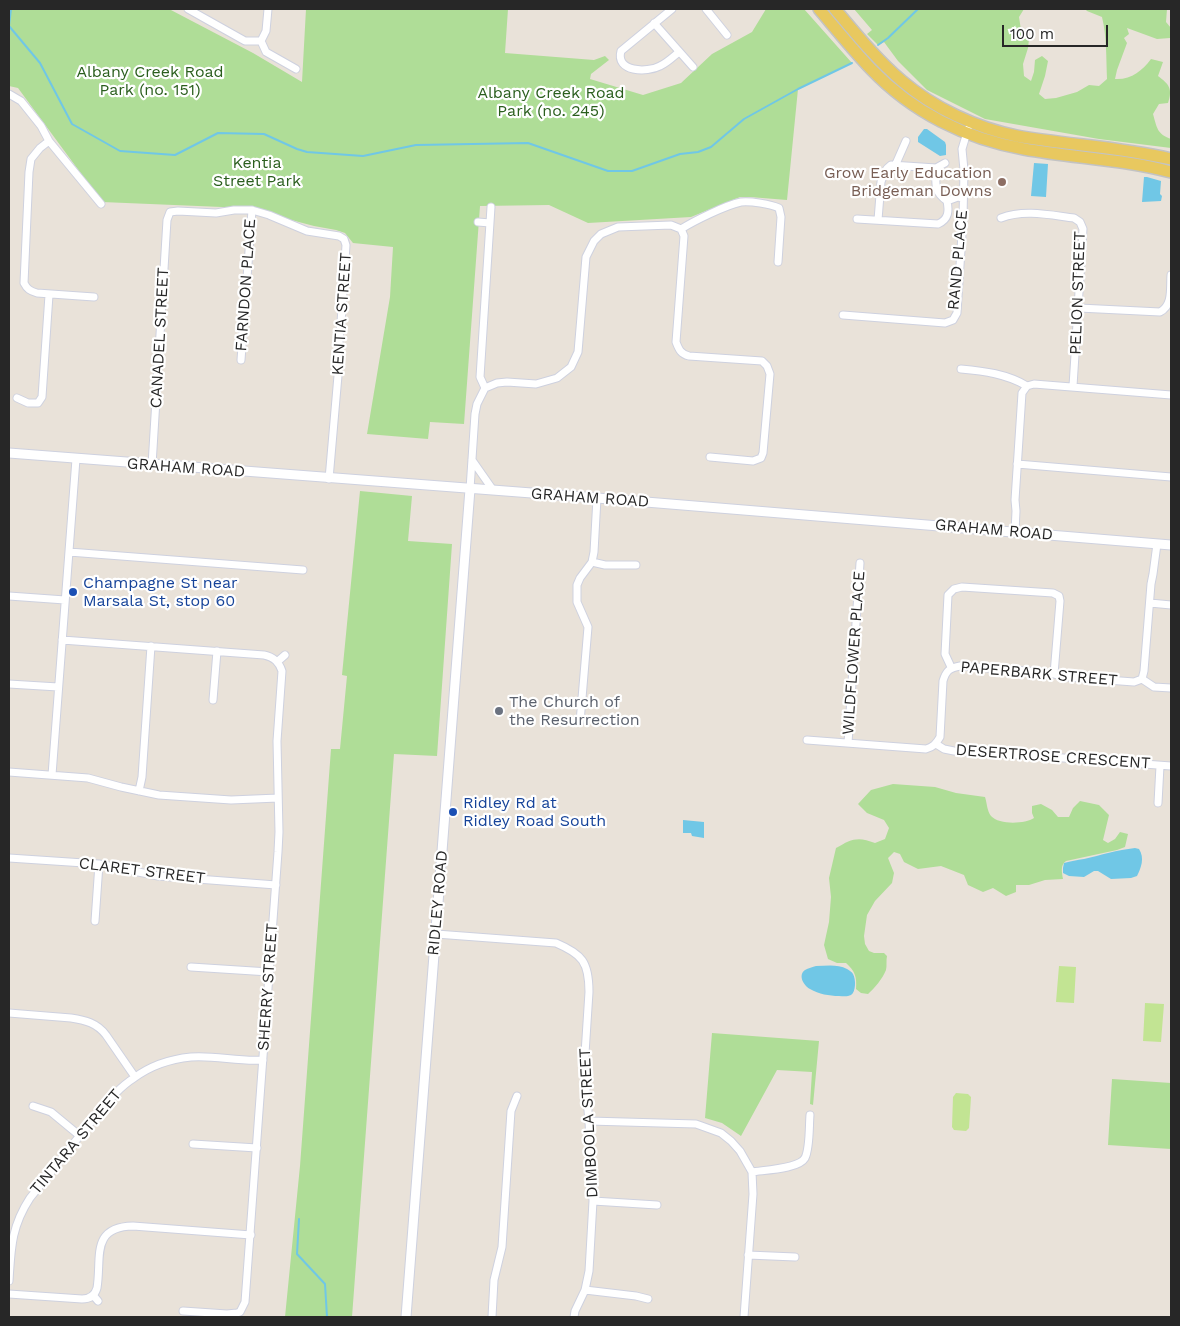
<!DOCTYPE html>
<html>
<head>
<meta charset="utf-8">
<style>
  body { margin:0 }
  #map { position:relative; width:1180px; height:1326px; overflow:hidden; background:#e9e2d9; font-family:"Work Sans",sans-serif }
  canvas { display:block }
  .frame { position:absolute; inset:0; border:10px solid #272727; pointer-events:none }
  .scale { position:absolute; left:1002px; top:25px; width:106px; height:22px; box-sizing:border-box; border:2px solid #272727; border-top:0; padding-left:6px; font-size:15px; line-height:18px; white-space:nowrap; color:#272727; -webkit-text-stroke:4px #fff; paint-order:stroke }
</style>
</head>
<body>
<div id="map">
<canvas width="1180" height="1326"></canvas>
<div class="frame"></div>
<div class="scale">100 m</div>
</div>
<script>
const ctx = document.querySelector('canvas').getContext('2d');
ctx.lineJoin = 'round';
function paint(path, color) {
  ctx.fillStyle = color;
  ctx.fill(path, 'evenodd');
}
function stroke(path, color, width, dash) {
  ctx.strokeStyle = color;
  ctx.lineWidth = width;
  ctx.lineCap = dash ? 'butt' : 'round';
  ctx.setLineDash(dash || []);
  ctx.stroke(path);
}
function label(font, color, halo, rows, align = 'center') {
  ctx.font = font + ' "Work Sans",sans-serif';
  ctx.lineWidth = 4.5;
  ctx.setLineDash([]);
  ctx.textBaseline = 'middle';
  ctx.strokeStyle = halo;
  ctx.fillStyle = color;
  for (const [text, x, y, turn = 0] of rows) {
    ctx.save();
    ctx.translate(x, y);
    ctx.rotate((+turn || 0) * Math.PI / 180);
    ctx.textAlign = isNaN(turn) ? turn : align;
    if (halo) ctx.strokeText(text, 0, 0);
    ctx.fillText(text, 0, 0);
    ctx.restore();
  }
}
paint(new Path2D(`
  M9,9h160l84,44 49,29 4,-73h202l-3,44 89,7 11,-4 4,4 -18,14 -1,5 53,16 38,-12 31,-29 40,-22 14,-23h38l48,54 -54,26 -11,111 -37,-3h-10l-49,20 -103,6 -39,-18 -69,1 -16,218 -34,-2 -2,17 -61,-5 23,-137 3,-50 -40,-4 -8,-10 -9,-3 -22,-4 -68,-18 -144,-6 -84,-114 -9,-2z
  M854,9h170l-5,8 2,13 8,9 -1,9 -5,16 1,12 7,5 3,-9 1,-12 7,-4 6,5 -3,15 -6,18 6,5 11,-1 21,-6 12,-7 10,1 8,-7c-1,-21 0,-41 -5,-62l-15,-6 -2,-2h82l-1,13 5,6 -1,10 -13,1 -30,-11 2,6 -5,4 3,5 -10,27 -2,9c16,1 27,-8 36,-20l12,3 -5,14c11,8 15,13 10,27l-9,1 -6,10c4,14 4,20 18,25v9l-72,-9 -114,-20 -58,-29 -29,-29 -14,-19 -6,3 -11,-11 5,-4z
  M360,491l52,5 -4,45 44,3 -15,212 -43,-2 -42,563h-67l15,-151 31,-417h9l7,-73 -5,-1z
  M893,784l42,3 21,6 29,4c2,6 2,14 6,19 8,9 34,8 43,2l-2,-5v-7l9,-2 11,6 6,7h11l4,-9 7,-7 19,4 10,10 -6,25 5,3 7,-4 5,-7 8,2 -3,13 -8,3 -51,11c-6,4 -4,12 -3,18l-18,1 -16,5h-13v7l-10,4 -13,-8 -10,4 -15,-7 -4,-10 -23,-9 -23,3 -14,-7 -4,-8 -6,-2 -6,6 6,15 -2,10 -17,18 -8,14 -3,21 1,8 4,7 5,2h10l3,3c-1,4 0,10 -1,14 -3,8 -12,19 -18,24l-7,-1 -5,-4c1,-12 -1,-18 -10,-26h-9l-9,-4 -4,-14 5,-23 2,-25 -2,-19 7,-30c15,-9 22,-12 39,-5l10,-4 4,-11 -5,-8 -17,-7 -9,-9 13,-14z
  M712,1033l107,8 -6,64 -3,-1 2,-32 -35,-2 -36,66 -19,-13 -17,-5z
  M1112,1079l59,4v66l-63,-4z`), '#afdd97');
paint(new Path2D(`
  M1059,966l17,1 -2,36 -18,-1z
  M1145,1003l19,1 -3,38 -18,-1z
  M956,1093l12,1 3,3 -2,31 -3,3 -12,-1 -2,-3 1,-30z`), '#c2e493');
paint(new Path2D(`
  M924,129h3l18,13 1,3v10l-6,1 -22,-14v-5z
  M1034,163l14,1 -2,33 -15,-1z
  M1144,177h3l14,4 -1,13 2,2 -1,5 -19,1z
  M683,820l21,2v16l-12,-2 -1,-3h-8z
  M1135,848l4,1c6,9 2,19 -2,27l-6,2 -20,1 -13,-8h-4l-10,6 -15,-1 -6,-3v-5l1,-5c7,-2 13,-3 20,-4 17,-4 33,-9 51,-11z
  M816,966c10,0 22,-2 31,3 2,1 5,3 6,5 3,5 3,18 -2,21 -4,2 -8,1 -12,1 -10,0 -20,-2 -29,-7 -7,-4 -12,-14 -5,-19 3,-2 8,-3 11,-4z`), '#70c7e6');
stroke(new Path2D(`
  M11,9l-2,17 31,37 32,61 48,27 55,4 43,-22 46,1 33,15 10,3 56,4 53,-11 112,-2 80,28h24l48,-17 18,-2 13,-5 33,-28 54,-30 54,-26
  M878,45l10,-7 30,-29
  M299,1219l-2,35 28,30 2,33`), '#70c7e6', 2);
const minor = new Path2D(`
  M188,9l57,32h16l5,-10 2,-22
  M672,9l-51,42c-6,21 26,22 39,15 7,-3 13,-9 19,-14
  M706,9l21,26
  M654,23l39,44
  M261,41l5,11 30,17
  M9,94l12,7 20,25 8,15 52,63
  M49,141l-9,7 -9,11 -2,13 -5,111c3,6 6,8 13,10l57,4
  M895,166l11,-25
  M936,168l9,-5
  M947,201l11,-4 5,1
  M1001,218c23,-9 49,-3 73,0l6,4 3,7 -10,157
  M857,219l81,5c11,-5 11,-13 9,-23
  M878,220l3,-38c2,-7 4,-13 10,-17l45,3c0,16 -3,23 11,33
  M478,222l12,1
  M681,229c13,-8 45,-24 60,-27 10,-1 29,2 38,6l2,9 -3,45
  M1079,308l81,4c13,-7 10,-23 11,-37
  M843,315l102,8 8,-3 4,-7 6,-95 1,-48 -2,-21 6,-20
  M241,360l11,-150
  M961,369c23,2 46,5 66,17
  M485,388l12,-5 10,-1 29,2 21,-6 14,-11 7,-15 8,-95 8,-16 7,-7 17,-7 53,-2 10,4 3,7 -8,106c3,8 5,12 13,14l73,5 5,5 3,8 -7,79 -2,5 -8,3 -43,-4
  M17,398l11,5h10l4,-6 7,-102
  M472,460l21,30
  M1017,464l154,13
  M152,465l15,-245 3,-8 8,-1 38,2 18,-3h18l17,5 38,16 32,5 5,3 2,6 -5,78 -2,15v26l-10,115
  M470,489l5,-75 2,-10 8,-16 -5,-11 11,-170
  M1015,532l1,-21 -1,-11 7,-107 5,-7 7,-2 137,11
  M69,552l234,18
  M592,562l13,3h31
  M9,596l56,4
  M1150,603l21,2
  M62,640l202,15c10,2 15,7 18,16l-5,70 2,91 -1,20 -33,450 -5,10 -3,1 -10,1 -44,-3
  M277,662l8,-7
  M951,667l-6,-13 3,-59 6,-6 8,-2 91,6 6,3 1,5 -6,73
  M1142,679l12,8 17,1
  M9,684l49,3
  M213,700l4,-49
  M580,722l8,-95 -11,-25v-17l3,-7 12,-16 2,-10 3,-54
  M807,740l119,9c7,-2 10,-5 14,-12l3,-56c3,-10 6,-13 17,-15l81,6 13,2 13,3 67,5 8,-3 2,-8 7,-87 2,-10 4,-30
  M848,743l12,-180
  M936,744l8,5 10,2 96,6 121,9
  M9,772l79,6 33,9 38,8 72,5 47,-2
  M52,775l24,-316
  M139,791l3,-14 9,-131
  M1158,803l2,-37
  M9,858l90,6 59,12 118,9
  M95,921l4,-57
  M436,934l120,9c26,11 33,19 33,49l-5,77 5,52 4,80 -4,70 -4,19 -10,21 -1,6
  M191,967l78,5
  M9,1013l62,5c14,2 26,5 35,17l29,42
  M33,1106l18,6 29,24
  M589,1121l107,3 25,9 10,8 9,10 12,21 1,22 -9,123
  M193,1144l64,4
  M752,1172c12,-2 47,-3 53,-14 5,-10 4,-32 5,-43
  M593,1201l64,4
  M748,1255l47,2
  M9,1281c2,-32 2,-54 21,-83 21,-26 42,-53 64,-80 12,-14 24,-30 40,-40 16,-12 37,-19 57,-21 24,-2 48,5 72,3
  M585,1290l51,6 12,3
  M9,1294l73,5c8,0 13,-4 15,-11 5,-30 -7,-61 36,-62l118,9
  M93,1295l5,6
  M492,1317l2,-37 8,-33 9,-136 6,-15`);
const tertiary = new Path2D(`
  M9,453l588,45 574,47
  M406,1317l64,-828`);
const primary = new Path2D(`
  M819,9c17,20 34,41 52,60 41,43 95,70 153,80 49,9 99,10 147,23
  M835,9c21,25 42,51 67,72 32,27 74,47 115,55 51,9 104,11 154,23`);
stroke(minor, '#ced1df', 9);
stroke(tertiary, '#ced1df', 11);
stroke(primary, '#c3c3c3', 14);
stroke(minor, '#fff', 7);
stroke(tertiary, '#fff', 9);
stroke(primary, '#e8c85f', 11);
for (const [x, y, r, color] of [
  [1002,182,5,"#8d6e63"],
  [73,592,5,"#1a4fb4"],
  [499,711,5,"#6b7280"],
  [453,812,5,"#1a4fb4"]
]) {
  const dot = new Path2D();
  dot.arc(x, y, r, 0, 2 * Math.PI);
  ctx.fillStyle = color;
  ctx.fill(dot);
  stroke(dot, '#fff', 2);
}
label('16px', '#2a5e1d', '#fff', [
  ["Albany Creek Road",150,72],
  ["Park (no. 151)",150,90],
  ["Albany Creek Road",551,93],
  ["Park (no. 245)",551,111],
  ["Kentia",257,163],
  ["Street Park",257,181]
]);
label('16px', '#785e54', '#fff', [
  ["Grow Early Education",992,173],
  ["Bridgeman Downs",992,191]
], 'right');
label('16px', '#272727', '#fff', [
  ["RAND PLACE",958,260,-85],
  ["FARNDON PLACE",246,285,-86],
  ["PELION STREET",1078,293,-88],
  ["KENTIA STREET",342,314,-86],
  ["CANADEL STREET",160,338,-87],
  ["GRAHAM ROAD",186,468,4],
  ["GRAHAM ROAD",590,498,4],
  ["GRAHAM ROAD",994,530,5],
  ["WILDFLOWER PLACE",854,653,-86],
  ["PAPERBARK STREET",1039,674,5],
  ["DESERTROSE CRESCENT",1053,757,4],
  ["CLARET STREET",142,871,7],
  ["RIDLEY ROAD",438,903,-85],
  ["SHERRY STREET",268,987,-86],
  ["DIMBOOLA STREET",589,1123,-93],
  ["TINTARA STREET",76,1142,-50]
]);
label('16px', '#164399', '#fff', [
  ["Champagne St near",83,583],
  ["Marsala St, stop 60",83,601],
  ["Ridley Rd at",463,803],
  ["Ridley Road South",463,821]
], 'left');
label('16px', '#5b616d', '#fff', [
  ["The Church of",509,702],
  ["the Resurrection",509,720]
], 'left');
</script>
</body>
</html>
